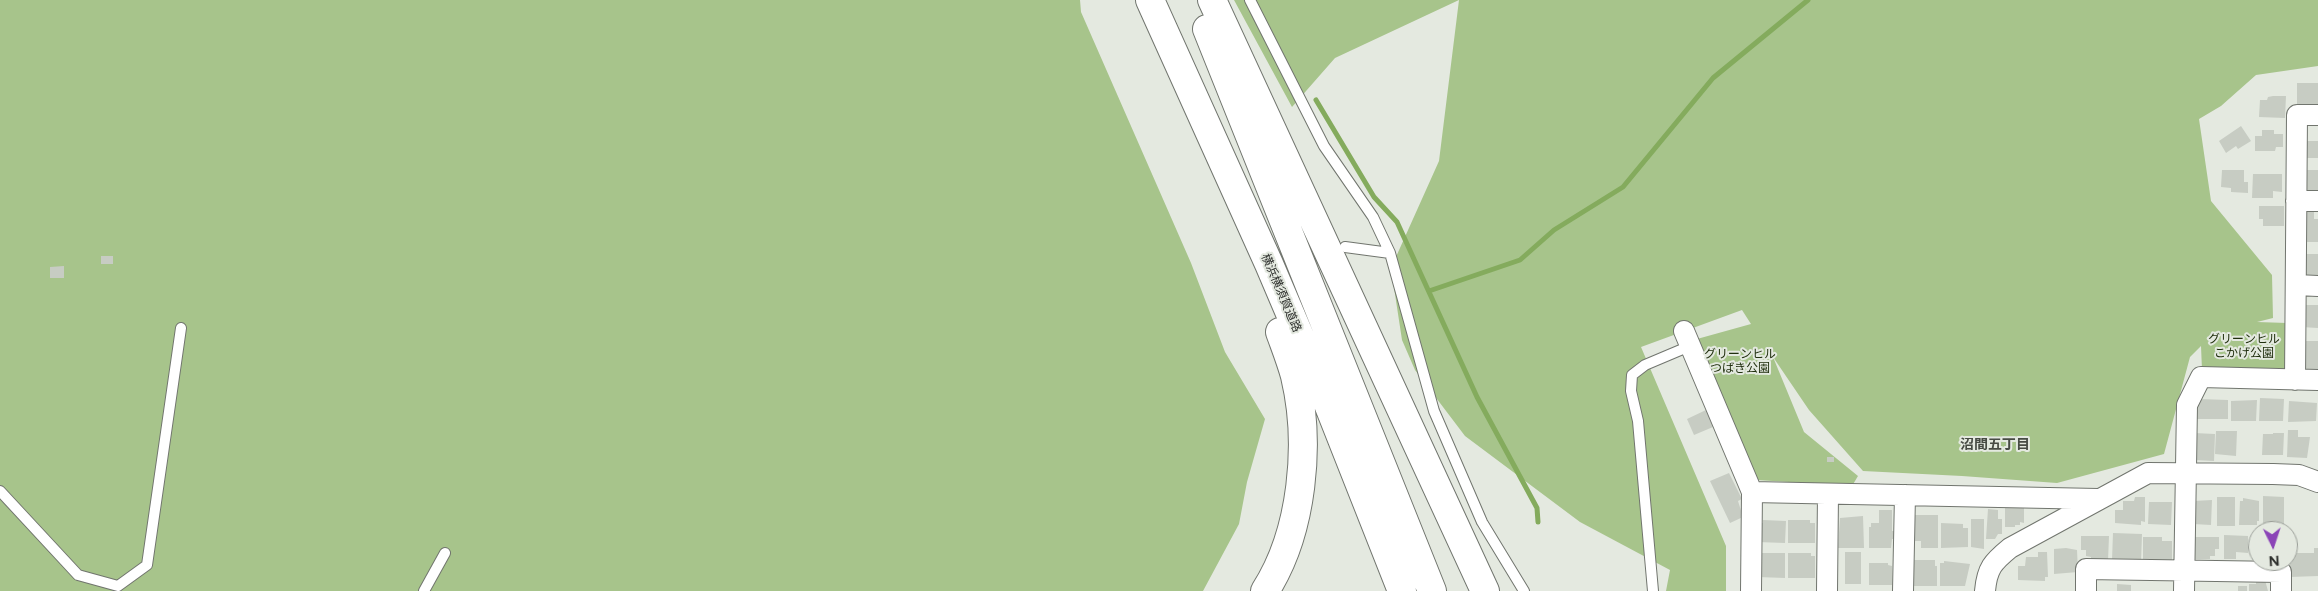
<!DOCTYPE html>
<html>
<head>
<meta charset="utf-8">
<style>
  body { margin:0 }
  #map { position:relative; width:2318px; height:591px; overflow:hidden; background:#e4e9e0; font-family:Figtree,sans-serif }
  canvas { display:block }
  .north { position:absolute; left:2248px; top:521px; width:50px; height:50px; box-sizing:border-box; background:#e4e9e0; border:1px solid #9a9e98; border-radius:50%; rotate:176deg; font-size:14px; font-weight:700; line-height:20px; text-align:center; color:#2c2e2b }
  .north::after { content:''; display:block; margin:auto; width:18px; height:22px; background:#8b44b7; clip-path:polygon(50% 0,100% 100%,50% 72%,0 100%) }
</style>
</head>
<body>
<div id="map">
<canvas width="2318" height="591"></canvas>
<div class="north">N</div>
</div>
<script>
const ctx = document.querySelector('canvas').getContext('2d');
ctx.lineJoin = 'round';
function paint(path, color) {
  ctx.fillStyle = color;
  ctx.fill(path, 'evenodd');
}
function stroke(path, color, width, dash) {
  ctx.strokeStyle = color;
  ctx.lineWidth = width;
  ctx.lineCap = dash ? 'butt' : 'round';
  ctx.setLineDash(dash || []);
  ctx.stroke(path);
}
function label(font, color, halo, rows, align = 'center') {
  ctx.font = font + ' Figtree,"Noto Sans JP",sans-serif';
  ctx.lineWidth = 4;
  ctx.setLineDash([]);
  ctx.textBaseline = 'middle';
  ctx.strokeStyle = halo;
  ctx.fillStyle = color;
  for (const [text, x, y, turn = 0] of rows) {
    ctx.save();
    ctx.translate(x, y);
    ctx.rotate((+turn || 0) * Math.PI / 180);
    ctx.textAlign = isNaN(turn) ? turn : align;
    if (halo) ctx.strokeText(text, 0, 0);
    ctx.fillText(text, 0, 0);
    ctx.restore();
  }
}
paint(new Path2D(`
  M0,0h1080l1,12 110,251 34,89 40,67 -18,63 -8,42 -36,67h-1203z
  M1234,0h1084v66l-62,9 -35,31 -22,13 12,82 61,74 1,43 -16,4 30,1v46l-85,1 -1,-24 -11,11 -26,97 -107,29 -95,-7 -99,-5 -54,-61 -36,-53 31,75 54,44 -6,10 -95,-6 -60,-141 54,-15 -9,-14 -101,37 85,199v45h-60l4,-21 -90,-48 -115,-86 -50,-66 -13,-30 -11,-72 48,-107 20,-161 -124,58 -43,49z`), '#a7c48b');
stroke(new Path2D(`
  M1316,100l58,97 23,25 80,175 60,111 1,14
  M1429,291l91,-31 34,-30 69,-43 90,-109 95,-78`), '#84ab5d', 5);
paint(new Path2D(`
  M2297,83h21v21h-21z
  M2286,96l-1,22 -26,-1 1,-17h7l1,-3 5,-1z
  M2241,126l10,15 -13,8 -2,-3 -10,7 -7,-12z
  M2262,130h12v4h9v13h-7l-1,4h-20v-15h7z
  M2304,141h14v17h-14z
  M2222,170h22v12h4v11l-17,-1v-4l-10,-1z
  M2304,170h14v22l-12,2z
  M2253,174h29v18l-9,-1v7h-21z
  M2259,206h25v20h-21v-7h-4z
  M2303,212h11v7h4v23h-14z
  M2303,254h15v21h-15z
  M101,256h12v8h-12z
  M64,266v12h-14v-11z
  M2301,305h17v23l-17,-1z
  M2302,341h16v28h-14z
  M2260,398l24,1 -1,22h-24z
  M2199,399l29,1v19h-32z
  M2257,400l-1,21h-25v-20z
  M2289,401l28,2 -1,18 -28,1z
  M1706,410l7,17 -19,8 -7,-16z
  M2288,430h10v7h12l-3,21 -20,-1z
  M2216,431h21l-1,25 -21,-2z
  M2194,433l21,1 -1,27 -20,-1z
  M2273,433h11l-1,22h-21l1,-21h10z
  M1827,457h7v5h-7z
  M1729,473l13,26 -4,2 5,16 -13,6 -20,-42z
  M2263,496l21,1v29h-21z
  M2135,497h10v25l-4,-1v4l-26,-2v-13h8v-9h11z
  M2217,497h18v29h-18z
  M2243,498l16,3v20h-2v4h-18l1,-24h3z
  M2212,500l-1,25 -18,-1v-23z
  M2149,502h23l-1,23 -23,-1z
  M2005,507h19v16l-4,-1v3h-5v2h-10z
  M1988,509l10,1v9h4v15h-4l-3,5h-9z
  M1879,510h13v21h3v8h-3l-1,9h-22v-21h2v-4h8z
  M1909,515h29v33h-17v-7h-10z
  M1863,516l1,32h-26l2,-30z
  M1971,519h13v30l-13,-2z
  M1763,520l23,1 -1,22 -28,-1 1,-19h5z
  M1788,520h22v3h5v20h-27z
  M1941,523l22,1v4h5v19l-27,1z
  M2113,533l29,1 -1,29 -29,-3z
  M2224,535l24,1v17l-12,-1v7h-12z
  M2081,536h28l-1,25h-17v-4l-5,-1v-6h-5z
  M2143,537h19v4h10v20l-29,2z
  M2195,537h24v12h-4v7h-5v3h-15z
  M2255,539h3v22h19v3l-22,-1z
  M2066,548l11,2 1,22 -24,2v-25z
  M2314,548h4v28l-28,1v-24h24z
  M1845,552h16v32h-16z
  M2038,552h9l1,25h-3v4l-27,-1v-14h7l1,-9h12z
  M1758,553h27v25l-27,-1z
  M1788,553h23v3h4v22h-27z
  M1910,560h25v6h2v20h-28z
  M1944,561l26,3 -5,22h-25v-23h4z
  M1869,563h19v2l4,1v19h-23z
  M2256,580h9l3,11h-19v-7h7z
  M2117,584l14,1v6h-14z
  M2238,586h9v5h-9z`), '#c7ccc3');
const lane = new Path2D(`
  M1250,0l74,146 49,71 17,36 44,158 48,111 42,69
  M1345,247l45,6
  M0,491l78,84 40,11 29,-21 34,-237
  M424,591l21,-38
  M1653,591l-15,-170 -7,-30 1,-16 13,-10 45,-19`);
const street = new Path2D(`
  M2296,201h22
  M2296,285l22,1
  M1684,331l68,161 -1,99
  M2295,380l2,-265h21
  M1752,492l346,7
  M1827,591l1,-97
  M1903,591l2,-96
  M1985,591c2,-23 8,-29 25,-43l138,-75 125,1 26,1 19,7
  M2086,591v-22l195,3v19
  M2184,591l3,-186 14,-28 117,3`);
const highway = new Path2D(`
  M1150,0l119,264 52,122 81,205
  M1212,0l273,591
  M1207,29l225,562
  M1265,591c38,-59 46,-148 30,-215 -4,-15 -10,-30 -15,-44`);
stroke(lane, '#71756e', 12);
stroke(street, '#71756e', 22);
stroke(highway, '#71756e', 30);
stroke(lane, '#fff', 10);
stroke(street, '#fff', 20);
stroke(highway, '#fff', 28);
label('12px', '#2c2e2b', '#e4e9e0', [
  ["横浜横須賀道路",1281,293,67]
]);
label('12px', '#202f0e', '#e4e9e0', [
  ["グリーンヒル",2244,339],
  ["こかげ公園",2244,353],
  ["グリーンヒル",1740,354],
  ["つばき公園",1740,368]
]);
label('bold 14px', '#474b44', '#e4e9e0', [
  ["沼間五丁目",1995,445]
]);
</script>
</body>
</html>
